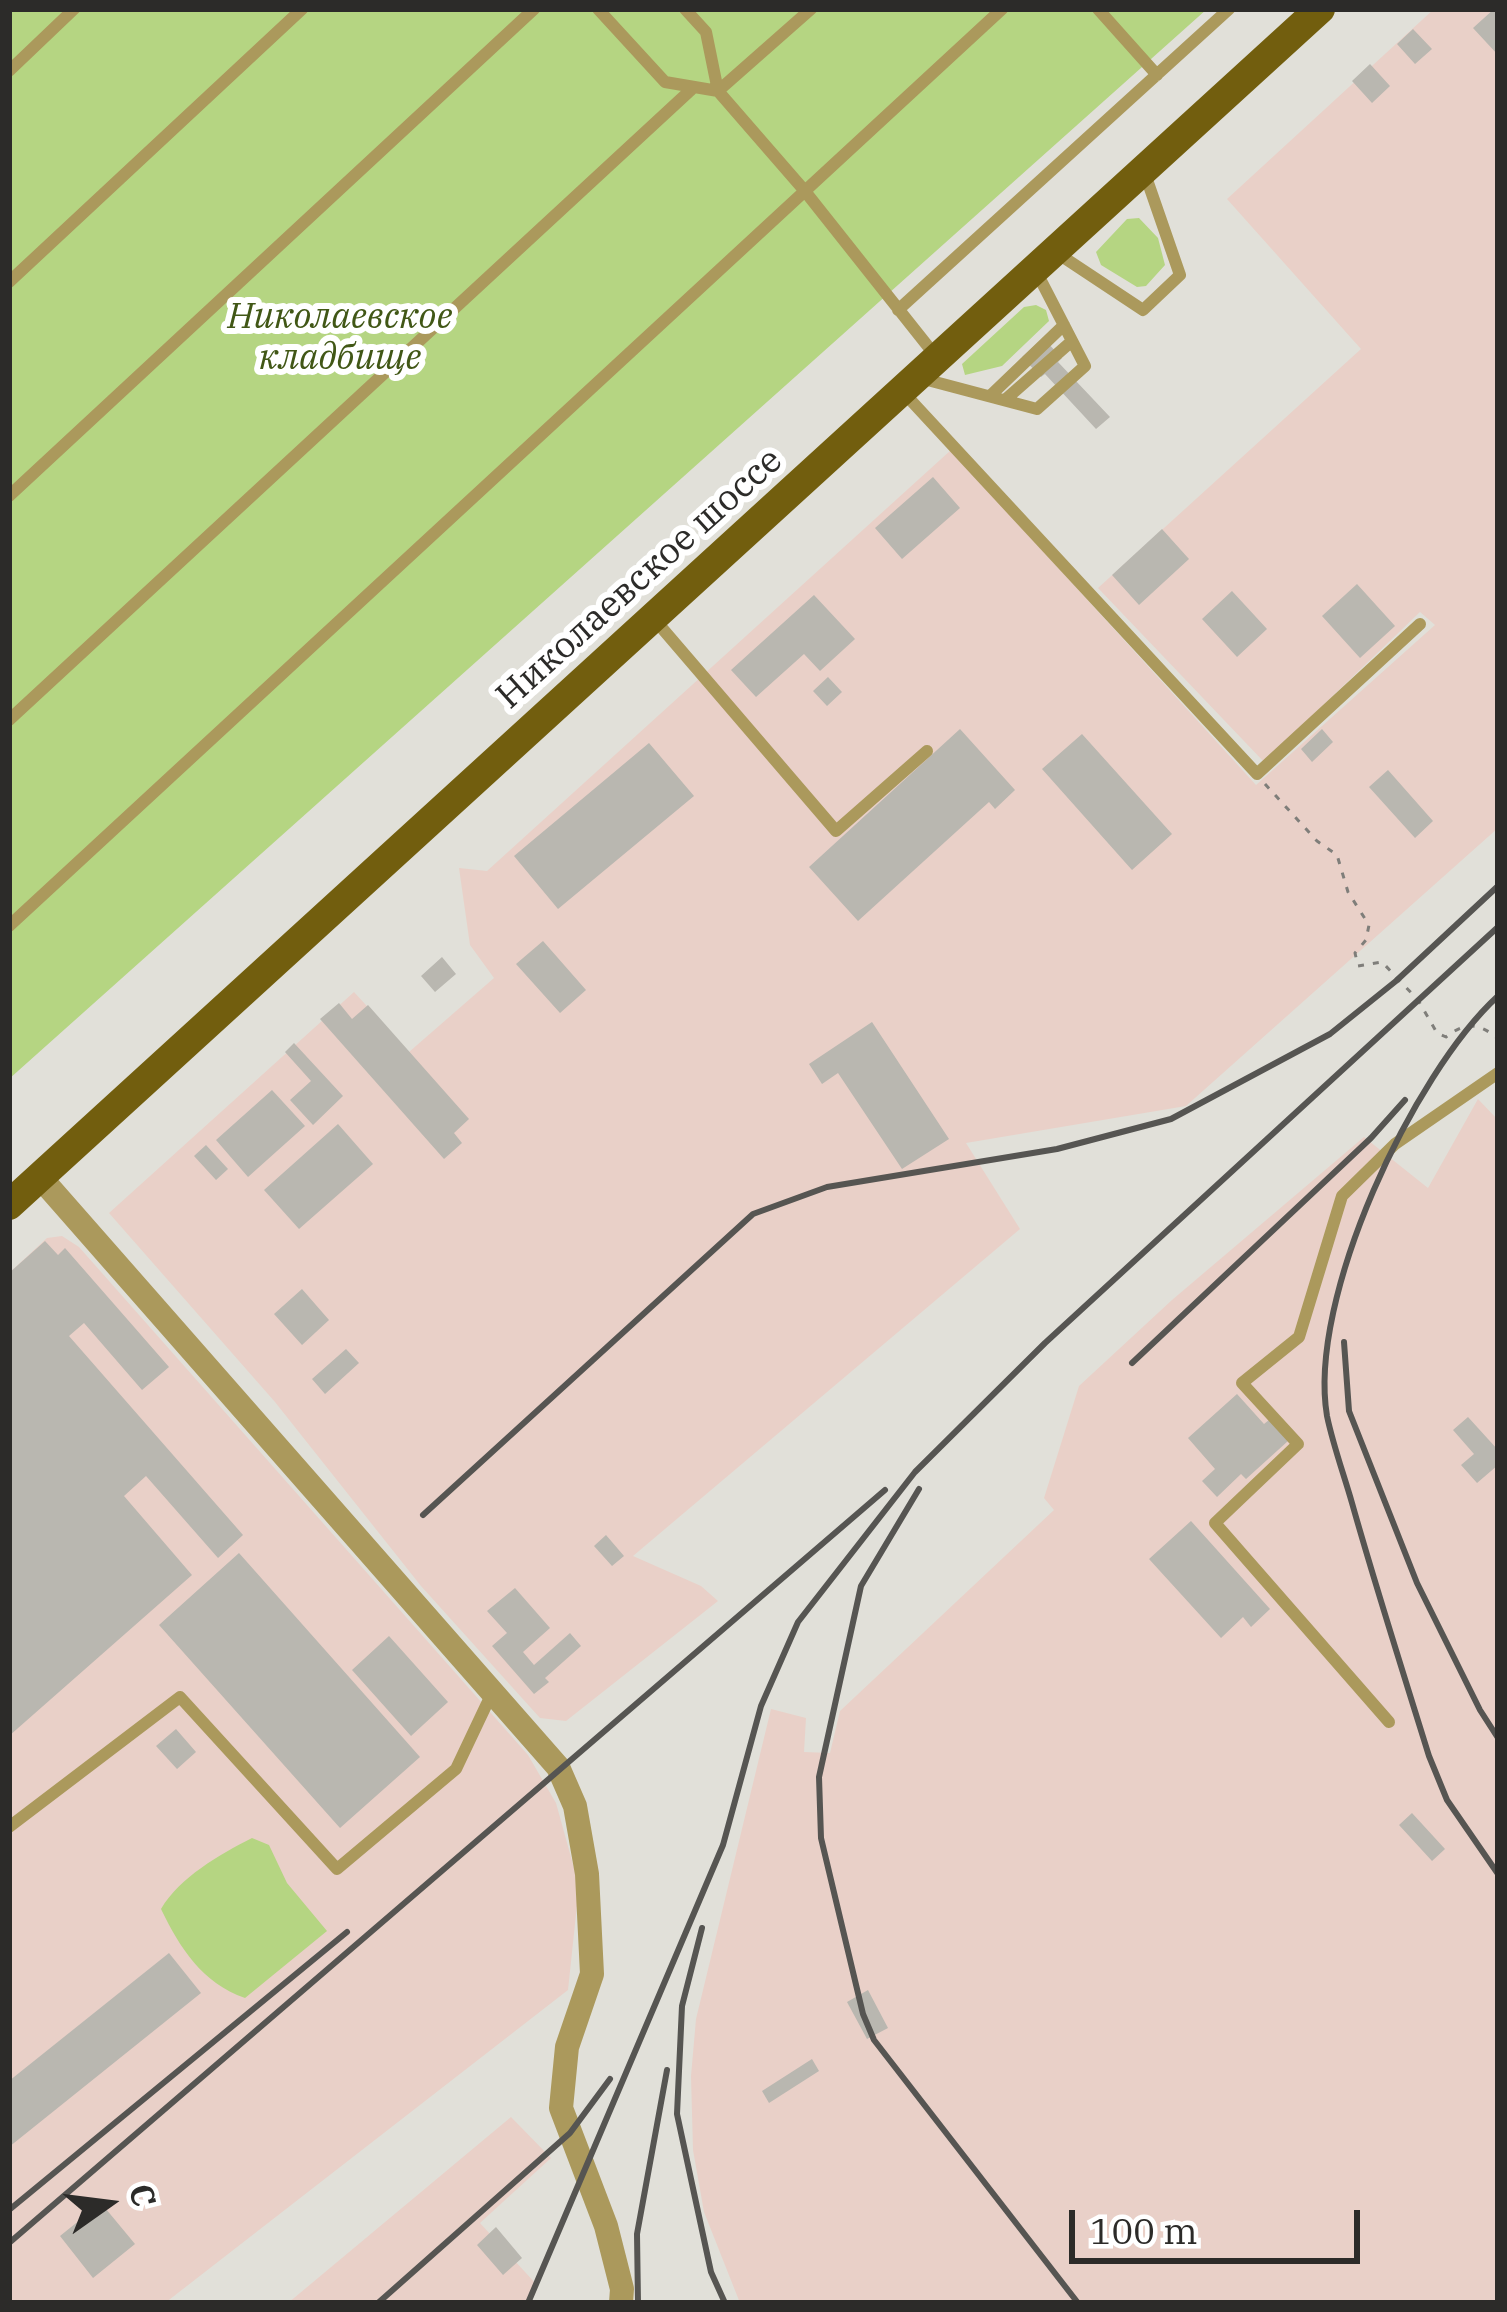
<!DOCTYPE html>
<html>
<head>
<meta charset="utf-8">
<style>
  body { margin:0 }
  #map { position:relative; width:1507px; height:2312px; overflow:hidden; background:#e1e0d9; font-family:"IBM Plex Serif",serif }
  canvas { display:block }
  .frame { position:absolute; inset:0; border:12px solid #2c2b29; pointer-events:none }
  .north { position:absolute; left:48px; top:2144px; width:120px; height:120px; -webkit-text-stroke:9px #fff; paint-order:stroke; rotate:76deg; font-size:33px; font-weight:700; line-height:48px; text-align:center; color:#2c2b29 }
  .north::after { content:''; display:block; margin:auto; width:42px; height:54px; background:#2c2b29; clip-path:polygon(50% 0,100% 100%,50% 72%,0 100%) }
  .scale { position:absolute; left:1069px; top:2210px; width:291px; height:54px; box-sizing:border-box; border:6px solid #2c2b29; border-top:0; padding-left:15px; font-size:36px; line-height:42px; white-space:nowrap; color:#2c2b29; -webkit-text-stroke:9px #fff; paint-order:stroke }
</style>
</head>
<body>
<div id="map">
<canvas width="1507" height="2312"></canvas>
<div class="frame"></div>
<div class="north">С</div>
<div class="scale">100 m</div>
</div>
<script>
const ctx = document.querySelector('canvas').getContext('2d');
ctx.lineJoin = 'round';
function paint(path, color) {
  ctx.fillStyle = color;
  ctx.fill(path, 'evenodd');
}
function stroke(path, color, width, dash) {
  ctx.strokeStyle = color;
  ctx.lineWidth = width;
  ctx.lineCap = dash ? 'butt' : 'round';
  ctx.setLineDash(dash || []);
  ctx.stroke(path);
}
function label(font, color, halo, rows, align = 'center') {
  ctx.font = font + ' "IBM Plex Serif",serif';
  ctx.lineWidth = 12;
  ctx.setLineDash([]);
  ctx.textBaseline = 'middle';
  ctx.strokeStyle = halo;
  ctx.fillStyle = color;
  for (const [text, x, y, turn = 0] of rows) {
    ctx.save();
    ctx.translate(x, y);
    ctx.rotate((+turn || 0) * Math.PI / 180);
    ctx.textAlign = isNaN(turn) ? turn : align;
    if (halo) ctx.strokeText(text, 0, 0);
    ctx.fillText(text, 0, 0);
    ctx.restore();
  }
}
paint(new Path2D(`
  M1434,9h64v819l-312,278 -220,37 54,86 -387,327 68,30 17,15 -152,120 -26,-3 -119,-132 -146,-184 -166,-189 245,-221 55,60 85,-74 -24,-33 -11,-77 28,3 464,-421 305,335 179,-160 -15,-13 -156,150 -166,-174 263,-239 -134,-150z
  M1478,1099l20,21v1183h-758l-36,-91 -11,-62 -2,-74 5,-57 75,-310 35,9 -2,34 26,1 10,-42 214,-201 -10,-12 35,-112 93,-86 192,-163 64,51z
  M62,1236l17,11 449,508 28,48 23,83 -11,104 -403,313h-156v-1030l38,-35z
  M511,2117l40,41 -71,65 57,62 -7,18h-242z`), '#e9d0c8');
paint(new Path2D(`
  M9,9h1198l-1198,1070z
  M1139,218l19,20 7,27 -19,21 -9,1 -36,-22 -5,-13 31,-33z
  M1036,305l10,5 3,11 -47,45 -37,9 -3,-11 62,-57z
  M252,1838l17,7 18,38 40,48 -82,67c-43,-15 -65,-50 -84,-89 19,-32 58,-54 91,-71z`), '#b5d582');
paint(new Path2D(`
  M1494,9h4v46l-25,-27z
  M1413,29l19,20 -17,15 -18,-20z
  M1370,64l20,22 -18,17 -20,-22z
  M1043,338l19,20 -4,4 52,55 -14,12 -51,-55 -4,3 -19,-20z
  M933,477l27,31 -58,51 -27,-31z
  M1162,529l27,30 -50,46 -27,-30z
  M1357,584l38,42 -35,32 -38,-42z
  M1232,591l35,38 -30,28 -35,-38z
  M814,595l41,44 -35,32 -16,-17 -48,43 -25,-27z
  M828,677l14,15 -15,14 -14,-15z
  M960,729l55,61 -20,19 -6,-7 -131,119 -49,-54z
  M1322,729l11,13 -21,20 -11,-13z
  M1082,734l90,100 -40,36 -90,-101z
  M649,743l45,53 -136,113 -44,-53z
  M1388,770l45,51 -18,17 -46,-51z
  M543,941l43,49 -26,23 -44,-49z
  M442,957l14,17 -21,18 -14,-16z
  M339,1003l13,16 16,-14 101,114 -15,14 8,10 -18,16 -124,-140z
  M872,1022l77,117 -47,30 -64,-96 -16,11 -13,-20z
  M294,1043l49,53 -30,29 -23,-25 21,-19 -26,-29z
  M272,1090l33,36 -57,51 -32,-37z
  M338,1124l35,40 -74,65 -35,-39z
  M206,1145l22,24 -12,11 -22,-24z
  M45,1241l13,14 7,-7 104,119 -27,23 -58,-67 -15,13 174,199 -25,23 -72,-82 -22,20 68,79 -183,161v-463z
  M302,1289l27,31 -27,25 -28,-31z
  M346,1349l13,14 -34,31 -13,-15z
  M1237,1394l27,30 5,-4 19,21 -42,38 -5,-5 -24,23 -15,-16 13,-12 -27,-31z
  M1468,1417l30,33v15l-21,18 -16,-18 13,-11 -21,-24z
  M1191,1521l79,88 -19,18 -8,-10 -22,21 -72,-79z
  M606,1535l18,21 -12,10 -18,-20z
  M239,1553l181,204 -80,71 -181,-203z
  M515,1588l35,40 -27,24 11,13 36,-32 11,13 -36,32 4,4 -15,12 -42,-48 15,-13 -20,-22z
  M389,1636l59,66 -37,34 -59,-66z
  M176,1729l20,23 -19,17 -21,-23z
  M1412,1813l33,36 -13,12 -33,-36z
  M169,1953l32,40 -192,154v-66z
  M868,1990l20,38 -21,11 -20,-37z
  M812,2059l7,12 -50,32 -7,-12z
  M101,2203l34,41 -42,34 -33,-42z
  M496,2227l26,31 -19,17 -26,-30z`), '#b9b7b0');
stroke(new Path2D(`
  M1265,784l52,57 20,14 11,37 21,33 -3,15 -11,13 3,13 24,-4 36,38 19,33 9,4c19,-15 33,-15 52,2`), '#7f7e7a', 3, [6, 9]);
stroke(new Path2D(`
  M598,9l67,73 53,9
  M685,9l21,23 12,59 86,99 134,169
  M1098,9l59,66
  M9,71l65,-62
  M718,91l93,-82
  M1057,253l86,57 37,-35 -35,-101
  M9,282l293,-273
  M898,310l331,-301
  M920,378l117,31 48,-43 -49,-95
  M904,393l353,381 163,-150
  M991,395l73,-70
  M1006,399l66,-58
  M9,496l525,-487
  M655,620l181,211 91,-80
  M9,720l685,-633
  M9,926l993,-917
  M1389,1722l-174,-199 83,-79 -56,-61 57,-46 43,-141 53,-52 103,-71
  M9,1827l171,-130 157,172 119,-100 36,-76`), '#ab995c', 12);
stroke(new Path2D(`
  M39,1176l519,591 17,39 12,68 5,100 -25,73 -6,61 45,118 16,63 -1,14`), '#ab995c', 24);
stroke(new Path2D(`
  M9,1205l1311,-1196`), '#725e0e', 30);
stroke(new Path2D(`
  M1498,996c-85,78 -191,303 -171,420 6,29 17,59 25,87 24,85 51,169 77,253l18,44 51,74
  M1344,1342l5,69 68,172 63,127 18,28
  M1132,1363l239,-225 34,-38
  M919,1489l-58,97 -42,191 2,61 42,176 11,26 204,263
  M423,1515l330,-301 74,-27 230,-38 114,-30 159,-85 66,-53 102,-95
  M702,1928l-20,78 -5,108 34,158 14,31
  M9,2210l338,-278
  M9,2243l876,-753
  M378,2303l192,-170 40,-54
  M528,2303l195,-458 38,-139 37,-84 117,-150 130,-129 453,-416
  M638,2303l-1,-69 30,-164`), '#565552', 6);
label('italic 36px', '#415716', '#fff', [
  ["Николаевское",340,318],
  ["кладбище",340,359]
]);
label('36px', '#2c2b29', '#fff', [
  ["Николаевское шоссе",640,579,-42]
]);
</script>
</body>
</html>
